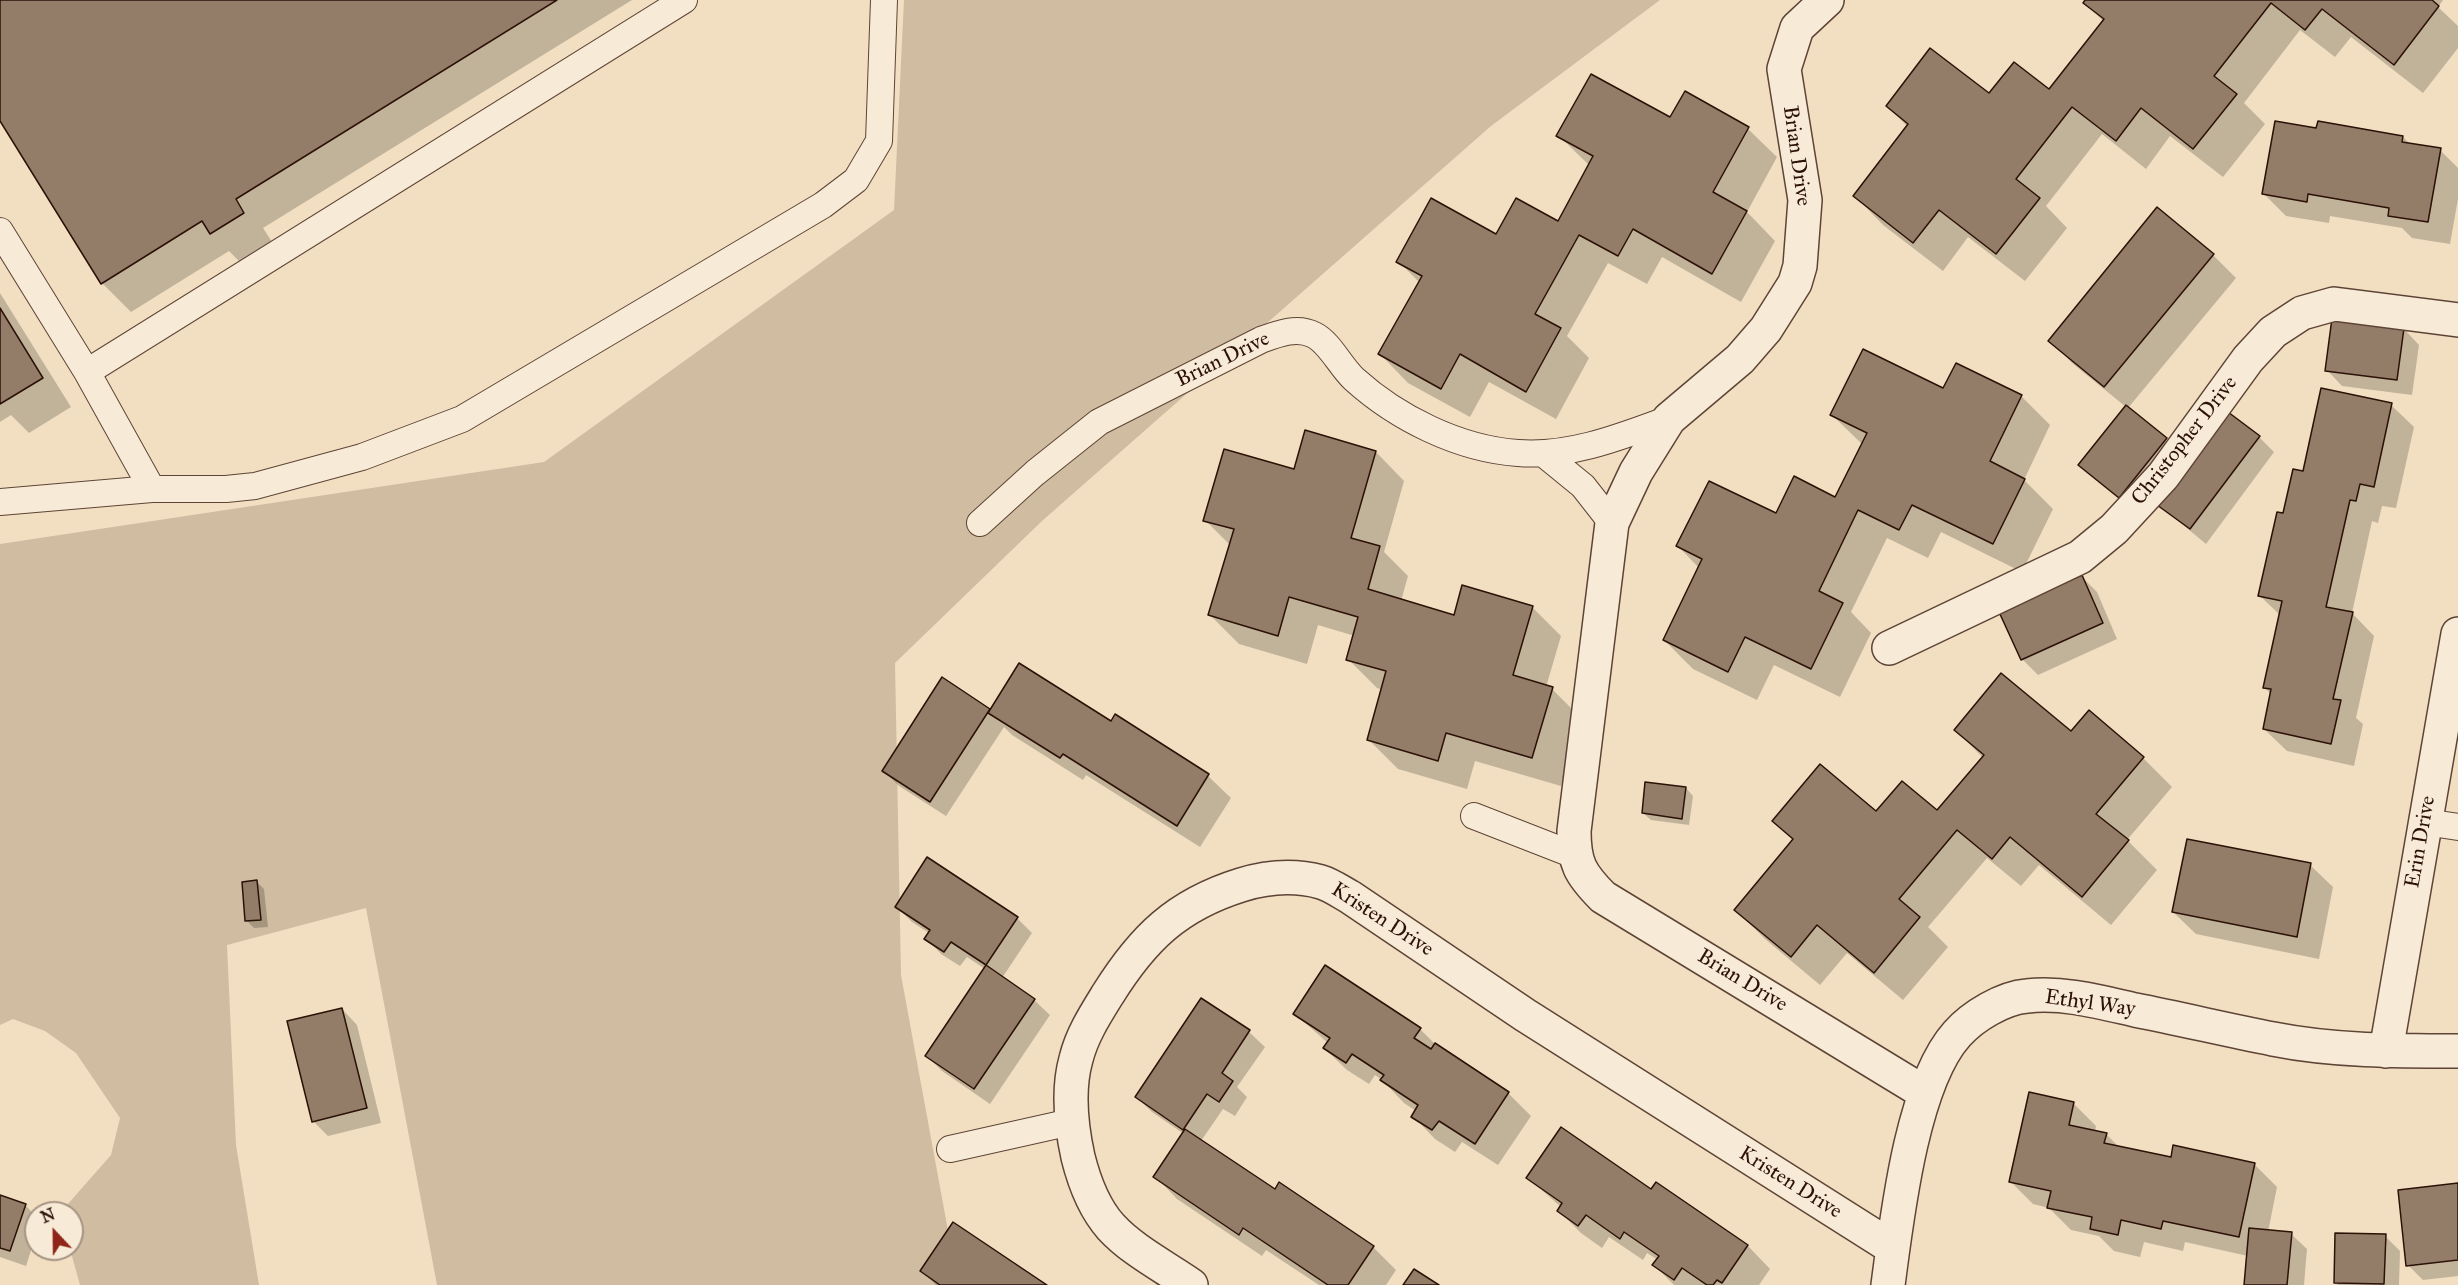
<!DOCTYPE html>
<html>
<head>
<meta charset="utf-8">
<style>
  body { margin:0 }
  #map { position:relative; width:2458px; height:1285px; overflow:hidden; background:#f2dfc1; font-family:"IM FELL Great Primer",serif }
  canvas { display:block }
  .north { position:absolute; left:24px; top:1201px; width:60px; height:60px; box-sizing:border-box; background:#f7ead7; border:2px solid #a69384; border-radius:50%; rotate:338deg; font-size:16px; font-weight:700; line-height:24px; text-align:center; color:#2c1107 }
  .north::after { content:''; display:block; margin:auto; width:21px; height:27px; background:#8f2418; clip-path:polygon(50% 0,100% 100%,50% 72%,0 100%) }
</style>
</head>
<body>
<div id="map">
<canvas width="2458" height="1285"></canvas>
<div class="north">N</div>
</div>
<script>
const ctx = document.querySelector('canvas').getContext('2d');
ctx.lineJoin = 'round';
function paint(path, color) {
  ctx.fillStyle = color;
  ctx.fill(path, 'evenodd');
}
function stroke(path, color, width, dash) {
  ctx.strokeStyle = color;
  ctx.lineWidth = width;
  ctx.lineCap = dash ? 'butt' : 'round';
  ctx.setLineDash(dash || []);
  ctx.stroke(path);
}
function label(font, color, halo, rows, align = 'center') {
  ctx.font = font + ' "IM FELL Great Primer",serif';
  ctx.lineWidth = 4.5;
  ctx.setLineDash([]);
  ctx.textBaseline = 'middle';
  ctx.strokeStyle = halo;
  ctx.fillStyle = color;
  for (const [text, x, y, turn = 0] of rows) {
    ctx.save();
    ctx.translate(x, y);
    ctx.rotate((+turn || 0) * Math.PI / 180);
    ctx.textAlign = isNaN(turn) ? turn : align;
    if (halo) ctx.strokeText(text, 0, 0);
    ctx.fillText(text, 0, 0);
    ctx.restore();
  }
}
paint(new Path2D(`
  M904,0h756l-169,126 -449,395 -147,142 6,312 57,310h-521l-71,-377 -139,37 9,200 23,140h-179l-10,-36 2,-36h-12l51,-58 9,-37 -44,-65 -31,-22 -32,-12 -13,6v-481l544,-82 350,-252z`), '#d0bca1');
paint(new Path2D(`
  M0,0h632l-369,228 9,14 -32,20 -11,-11 -98,61 -29,-29 -102,-165z
  M2087,0h356l-5,7 20,19v22l-35,45 -72,-56 -16,20 -35,-27 -56,73 21,21 -42,53 -53,-41 -24,33 -44,-35 -56,72 21,22 -42,53 -57,-44 -25,34 -60,-46 -28,-29 53,-69 -21,-21 162,-15 55,-69 -19,-19z
  M1686,93l62,36 29,28 -30,55 28,29 -34,61 -79,-45 -15,27 -39,-21 -41,73 22,22 -33,61 -67,-37 -19,35 -62,-34 -28,-29 40,-71 -22,-22 160,-38 32,-57 -32,-31 113,-16z
  M2317,130l86,7 8,8 29,5 18,18v31l-8,45 -38,-6 -10,-10 -72,-12 -1,7 -43,-7 -23,-23z
  M2158,209l55,46 23,23 -108,130 53,46 -46,58 -55,-48 46,-57 -54,-44 -22,-23z
  M0,293l71,114 -42,26 -18,-18 -11,7z
  M2404,329l15,16 -7,50 -70,-9 -15,-16z
  M1944,390l77,6 29,29 -26,55 29,29 -31,63 -81,-40 -13,26 -41,-20 -36,74 20,21 -31,64 -66,-32 -17,35 -64,-31 -29,-29 35,-72 -21,-22 158,-46 27,-55 -31,-30z
  M2391,405l23,22 -18,81 -14,-2 -4,17 -6,-2 -20,92 22,23 -18,82 7,6 -9,42 -67,-15 -23,-22 7,-35 -7,-7 16,-72 -20,-19 24,-81 20,-42z
  M2259,437l15,15 -68,92 -47,-39z
  M1376,452l28,29 -20,71 24,24 -7,25 54,15 77,-9 29,29 -15,51 6,2 29,29 -20,68 -86,-25 -8,28 -69,-20 -29,-29 14,-50 -6,-2 -29,-29 7,-23 -37,-11 -11,39 -68,-20 -29,-29 20,-70 -25,-25 90,-49z
  M2081,576l16,16 20,47 -79,36 -16,-16z
  M942,679l49,32 120,12 4,-7 93,60 23,22 -31,49 -114,-72 -3,5 -71,-45 -8,-8 -58,89 -47,-30 -16,-16z
  M1956,730l115,3 72,25 29,29 -45,53 30,30 -46,55 -72,-60 -18,21 -34,-28 -59,69 20,20 -45,53 -56,-47 -27,32 -55,-46 -29,-29 58,-69 -20,-20 163,-9 46,-54z
  M1686,788l7,8 -4,29 -38,-5 -8,-7z
  M2310,865l23,22 -14,72 -123,-25 -23,-22z
  M257,882l7,7 4,38 -14,1 -8,-8z
  M897,907l120,11 15,15 -30,45 32,22 16,15 -60,89 -48,-33 -15,-15 58,-87 -18,-12 -7,9 -19,-12 -15,-16 3,-5 -17,-11z
  M1201,1000l48,32 16,15 -28,40 10,10 -12,19 -12,-7 -22,32 74,50 5,-7 93,63 23,23 -10,15h-67l-53,-35 -4,6 -85,-57 -22,-23 29,-42 -32,-22 -16,-15z
  M342,1009l15,16 24,98 -53,13 -15,-15z
  M1295,1014l125,15 17,17 71,47 23,23 -33,49 -36,-23 -7,10 -20,-13 -22,-23 3,-5 -12,-8 -22,-23 -7,-5 -6,9 -22,-14 -23,-22 4,-5z
  M2073,1103l23,23 -1,6 11,2 14,14 52,11 2,-12 81,18 22,22 -9,45 23,2 16,15 -3,36h-58l2,-29 -63,-14 -2,9 -39,-9 -4,15 -26,-6 -15,-15 -28,-6 -22,-22 -16,-4 -22,-22z
  M1528,1178l123,13 5,-7 92,62 22,23 -11,16h-85l-20,-20 4,-5 -11,-7 -4,7 -34,-23 -7,11 -21,-15 -22,-22 2,-4z
  M2458,1185v91l-35,4 -15,-15z
  M0,1196l25,9 11,11v19l-10,31 -26,-9z
  M2385,1236l15,15 -1,34h-61l-3,-3z
  M922,1271l122,14h-108z`), '#0003');
const building = new Path2D(`
  M0,0h557l-321,199 8,14 -34,21 -8,-13 -101,63 -101,-163z
  M2085,0h347l7,6 -45,59 -72,-56 -17,21 -34,-27 -57,73 23,18 -44,55 -52,-41 -25,33 -44,-34 -56,72 24,19 -44,56 -57,-44 -26,33 -60,-47 55,-72 -22,-18 44,-58 59,45 25,-31 35,27 55,-70 -21,-16z
  M1591,74l79,43 15,-26 64,36 -36,65 34,19 -35,63 -79,-45 -15,27 -39,-21 -44,79 26,14 -35,64 -66,-38 -19,35 -63,-35 44,-78 -26,-14 35,-64 65,36 20,-36 42,23 35,-65 -37,-20z
  M2275,121l41,7 2,-7 85,15 -1,6 39,6 -13,74 -40,-6 1,-8 -81,-14 -1,8 -45,-8z
  M2157,207l57,47 -110,133 -56,-46z
  M0,308l43,70 -43,26z
  M2332,318l72,10 -7,52 -72,-9z
  M1863,349l80,39 13,-25 66,32 -32,66 35,18 -32,65 -81,-39 -13,25 -41,-20 -39,81 24,12 -32,66 -66,-32 -17,35 -65,-32 39,-81 -26,-13 33,-65 67,32 18,-37 41,21 32,-64 -37,-18z
  M2321,388l71,15 -18,84 -14,-3 -4,17 -6,-1 -24,107 27,5 -20,87 8,1 -10,44 -68,-15 8,-40 -8,-1 19,-87 -24,-5 19,-84 6,1 10,-44 10,2z
  M2126,405l41,33 -48,60 -41,-33z
  M2228,412l32,24 -70,93 -33,-24z
  M1305,430l71,21 -25,87 29,8 -12,43 86,26 8,-30 71,21 -20,69 40,12 -21,71 -86,-25 -8,28 -71,-21 19,-69 -40,-11 12,-43 -69,-20 -11,39 -70,-21 26,-86 -31,-8 21,-72 70,20z
  M2082,575l21,48 -82,37 -22,-48z
  M1019,663l92,58 4,-7 94,60 -32,52 -114,-72 -3,4 -72,-45z
  M2001,673l70,58 18,-21 55,47 -48,57 33,26 -47,57 -72,-60 -18,22 -35,-29 -58,69 21,18 -46,56 -57,-48 -26,32 -57,-47 59,-71 -21,-18 48,-57 56,47 26,-30 35,29 47,-55 -30,-25z
  M942,677l48,32 -60,93 -48,-31z
  M1645,782l41,5 -4,32 -40,-6z
  M2187,839l124,24 -14,74 -125,-25z
  M927,857l91,60 -32,48 -35,-23 -7,10 -20,-13 6,-9 -35,-23z
  M257,880l4,40 -16,1 -3,-39z
  M986,965l49,34 -61,90 -49,-33z
  M1325,965l96,63 -7,10 17,11 4,-6 74,49 -34,52 -36,-23 -7,9 -21,-13 7,-12 -38,-25 4,-5 -32,-21 -6,9 -23,-15 7,-10 -37,-24z
  M1201,998l49,32 -28,43 11,8 -14,21 -12,-8 -24,36 -48,-33z
  M342,1008l25,100 -55,14 -25,-101z
  M2029,1092l45,10 -5,23 38,8 -3,10 67,14 2,-12 82,18 -16,74 -76,-16 -2,8 -40,-9 -3,15 -28,-6 2,-12 -45,-9 4,-17 -42,-9z
  M1561,1127l90,62 5,-7 92,63 -26,38 -5,-3 -4,5h-6l-25,-17 -8,12 -22,-15 7,-9 -35,-24 -4,7 -34,-24 -8,11 -21,-15 5,-8 -36,-25z
  M1185,1129l90,60 4,-7 95,64 -26,39h-20l-85,-57 -4,7 -86,-58z
  M2458,1183v77l-52,6 -8,-76z
  M0,1195l26,9 -16,47 -10,-3z
  M953,1222l94,63h-107l-20,-14z
  M2249,1228l43,4 -5,53h-43z
  M2335,1233l51,1 -2,50 -50,-1z
  M1414,1269l25,16h-36z`);
paint(building, '#937c68');
stroke(building, '#2c1107', 1.5);
const service = new Path2D(`
  M0,231l87,141 65,117 -152,13
  M87,372l597,-372
  M1545,455l38,31 29,37
  M152,489h74l29,-3 107,-29 100,-38 361,-214 33,-25 23,-39 5,-141
  M980,523l55,-50 64,-51 162,-82c16,-6 36,-14 53,-5 16,8 26,31 40,44 43,39 105,70 164,74 52,4 102,-16 151,-34
  M1474,816l100,39
  M2425,822l33,5
  M950,1149l121,-27`);
const minor = new Path2D(`
  M1827,0l-30,28 -13,41 21,131 -5,66 -5,17 -29,46 -26,30 -71,60 -33,53 -24,51 -38,308c0,32 6,43 29,66l322,196
  M1889,648l191,-91 34,-28 49,-53 85,-117 25,-27 29,-19 32,-9 124,16
  M2386,1051l72,-417
  M1191,1285c-26,-18 -59,-35 -80,-58 -17,-19 -27,-46 -33,-70 -7,-32 -11,-66 -2,-98 6,-24 19,-44 32,-65 35,-56 69,-89 133,-109 26,-8 54,-10 80,-3 10,3 20,10 29,15l175,118 368,233
  M1888,1285c9,-68 24,-201 69,-251 16,-18 46,-36 70,-38 37,-4 73,6 108,14 46,9 92,20 138,29 60,12 124,12 185,12`);
stroke(service, '#5e4436', 28);
stroke(minor, '#5e4436', 36);
stroke(service, '#f7ead7', 26);
stroke(minor, '#f7ead7', 33);
label('21px', '#2c1107', '#f7ead7', [
  ["Brian Drive",1796,156,82],
  ["Brian Drive",1223,360,-26],
  ["Christopher Drive",2185,441,-52],
  ["Erin Drive",2421,842,-80],
  ["Kristen Drive",1382,920,33],
  ["Brian Drive",1742,981,31],
  ["Ethyl Way",2090,1004,8],
  ["Kristen Drive",1790,1183,32]
]);
</script>
</body>
</html>
